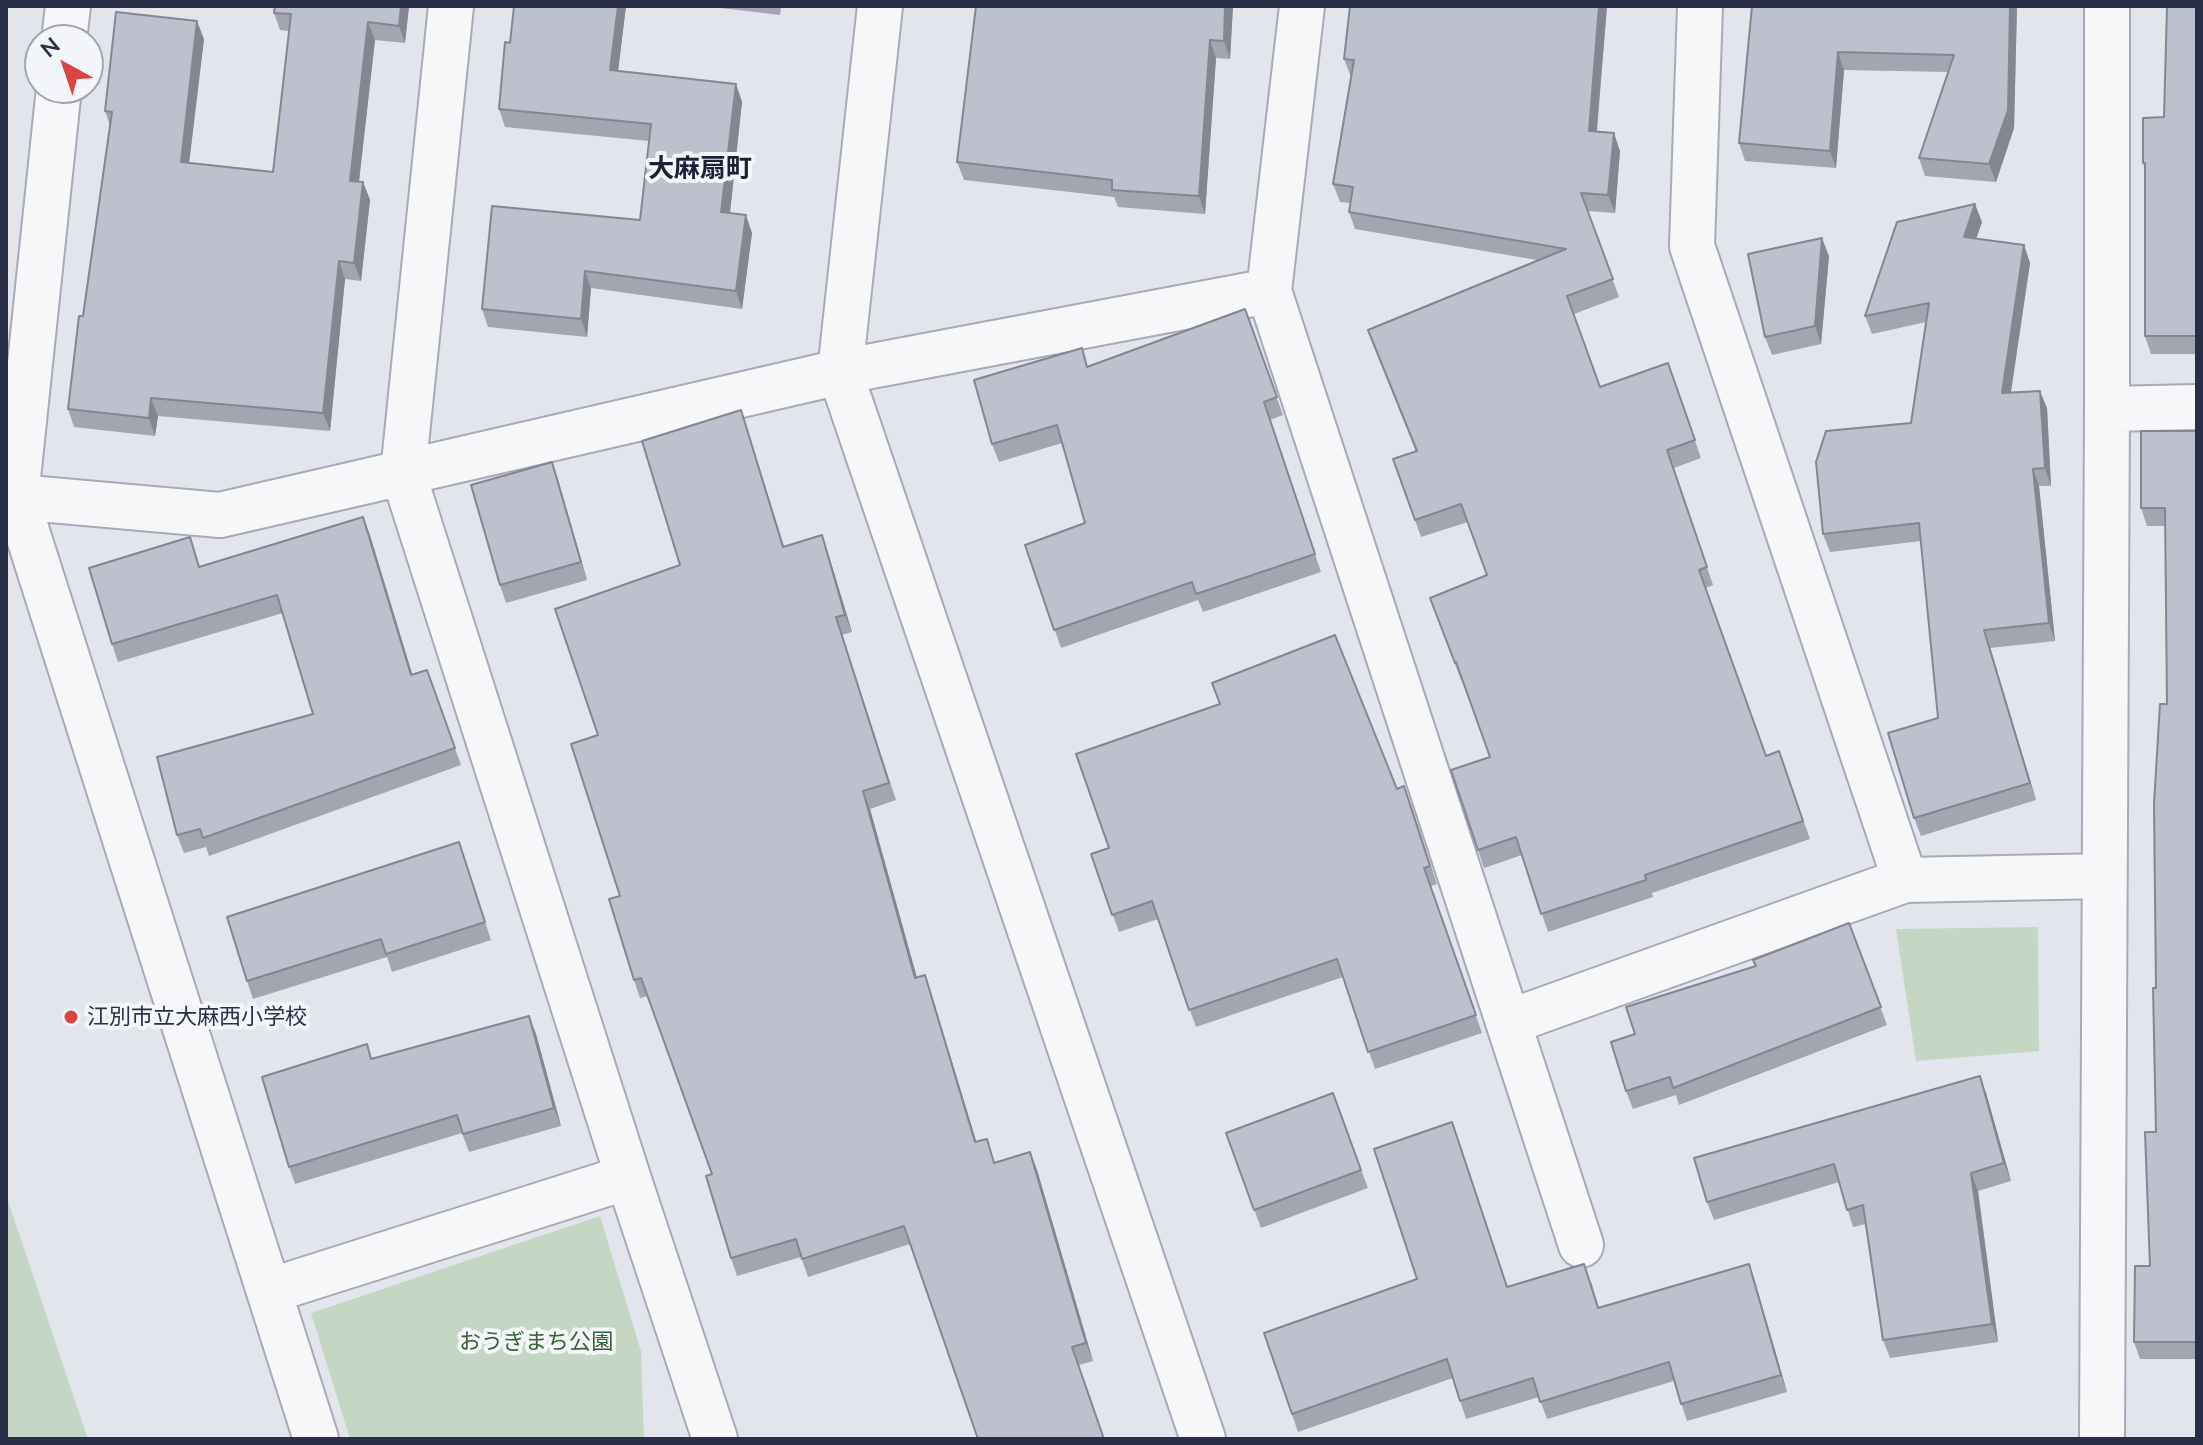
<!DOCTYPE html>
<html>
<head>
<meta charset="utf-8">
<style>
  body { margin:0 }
  #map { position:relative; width:2203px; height:1445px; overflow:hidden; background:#e3e5ec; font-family:Mulish,sans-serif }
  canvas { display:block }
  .frame { position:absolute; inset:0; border:8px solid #292f46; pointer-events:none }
  .north { position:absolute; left:24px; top:24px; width:80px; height:80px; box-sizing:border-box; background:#f4f5f9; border:2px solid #a3a6b1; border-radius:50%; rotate:320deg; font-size:22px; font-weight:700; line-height:32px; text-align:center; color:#292f46 }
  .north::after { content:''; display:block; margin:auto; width:28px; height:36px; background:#d94441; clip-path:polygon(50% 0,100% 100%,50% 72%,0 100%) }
</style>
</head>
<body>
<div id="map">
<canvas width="2203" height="1445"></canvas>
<div class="frame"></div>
<div class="north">N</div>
</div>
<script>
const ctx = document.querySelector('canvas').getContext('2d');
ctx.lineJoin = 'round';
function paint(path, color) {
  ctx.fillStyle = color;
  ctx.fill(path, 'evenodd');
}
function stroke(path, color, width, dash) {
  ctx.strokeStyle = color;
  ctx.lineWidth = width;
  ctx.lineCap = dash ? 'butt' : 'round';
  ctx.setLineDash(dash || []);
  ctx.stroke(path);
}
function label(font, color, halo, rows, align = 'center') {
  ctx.font = font + ' Mulish,"Noto Sans JP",sans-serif';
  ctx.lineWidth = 8;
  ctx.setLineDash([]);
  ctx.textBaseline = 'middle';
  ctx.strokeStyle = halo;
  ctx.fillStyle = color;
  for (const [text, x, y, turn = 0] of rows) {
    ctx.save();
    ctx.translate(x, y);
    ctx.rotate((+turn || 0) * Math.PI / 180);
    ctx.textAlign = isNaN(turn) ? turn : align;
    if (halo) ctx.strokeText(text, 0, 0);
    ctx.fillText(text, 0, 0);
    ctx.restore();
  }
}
paint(new Path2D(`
  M2038,927l1,124 -123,10 -20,-132z
  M6,1195l82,244h-82z
  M600,1216l41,135 3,88h-294l-39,-126z`), '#c5d7c4');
const minor = new Path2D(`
  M451,6l-48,467 225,704 87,262
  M880,6l-40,366 363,1067
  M1302,6l-33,285 312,954
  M1700,6l-8,240 213,634
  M64,40l4,-34
  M59,88l-43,409 300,942
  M2107,409l90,-2
  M6,496l214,19 620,-143 429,-81
  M1509,1022l396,-142 199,-4
  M269,1291l359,-114
  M2102,1439l5,-1030v-403`);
stroke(minor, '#a7abb7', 48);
stroke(minor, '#f7f7fa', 44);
paint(new Path2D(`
  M409,6l-4,37 -30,-3 -16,142h4l7,18 -9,81 -16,-2 -15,152 -172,-15 -3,20 -81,-9 -6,-18 15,-93 27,-190 -5,-15 99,-72 -15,124 84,9 16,-141 -9,-1 -6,-17z
  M514,6h112l-8,65 118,13 6,18 -12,111 22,20 -10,76 -151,-21 -4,49 -99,-10 -6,-18 158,-89 9,-79 -144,-14 -6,-18 11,-66z
  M704,6h77l-1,9z
  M1233,6l-3,53 -14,-1 -11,156 -87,-7 -4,-10 -150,-17 -7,-18z
  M1607,6l-10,126 23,19 -5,62 -27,-2 31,86 -45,17 26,73 68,-24 33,95 -27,10 39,117 -8,3 61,168 13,-5 31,88 -158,54 1,4 -105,35 -26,-77 -38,13 -6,-18 12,-93 -27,-77h-2l-31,-82 57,-23 -19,-53 -47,15 -28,-78 23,-8 -48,-121 169,-70 -182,-31 -6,-17 1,-9 -10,-1 -7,-18 18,-107 -7,-18z
  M1752,6h265l-3,122 -18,54 -71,-6 -6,-18 29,-86 -104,-2 -8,98 -91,-7 -6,-18z
  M2197,6v348h-46l-6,-18v-166l-2,-7 21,-46z
  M1982,222l-6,16 48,7 6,18 -19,129 36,16 4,78h-12l16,155 -65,7 46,152 -115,36 -7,-18 24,-100 -17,-177 -91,11 -7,-18 88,-111 15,-101 -54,12 -7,-18z
  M1829,256l-8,88 -49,11 -7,-18z
  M1245,309l38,106 -13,5 51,152 -118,40 -5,-12 -137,48 -36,-103 60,-22 -23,-80 -63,19 -7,-18 96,-78z
  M741,410l43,136 44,7 24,79 -10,3 54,165 -26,9 47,169 8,-3 6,18 45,149 19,21 35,-11 7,18 56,191 -14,4 -169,-121 -102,33 -7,-20 -64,19 -6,-18 -19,-84 -64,-178 -8,2 -6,-18 -14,-84 -22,-161 82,-170z
  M2197,431v928h-57l-6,-17 16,-76 6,-134v-144l11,-284 -2,-178h-18l-6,-18z
  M558,480l29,100 -81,23 -6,-18z
  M363,517l49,158 15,-5 34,95 -252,91 -3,-9 -22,6 -7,-18 136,-121 -30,-101 -165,49 -6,-18 88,-78z
  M1397,789l14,15 26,80 -6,2 51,147 -107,36 -32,-92 -147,50 -38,-108 -39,13 -28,-78z
  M465,860l26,80 -99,32 -5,-15 -134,42 -6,-18z
  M1849,923l38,102 -208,80 -3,-10 -43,14 -7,-18 9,-57 121,-68z
  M536,1034l25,92 -92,26 -7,-19 -167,51 -6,-17 83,-109z
  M1333,1093l35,95 -107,40 -35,-95z
  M1986,1093l25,88 -33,10 20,151 -108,16 -7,-18 -17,-116 -13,3 -14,-45 -125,38 -7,-18z
  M1749,1264l6,18 32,110 -100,29 -13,-40 -127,38 -8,-22 -73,22 -13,-41 -155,54 -34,-99 244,-46 83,-6 8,27z`), '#a3a5b0');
paint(new Path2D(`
  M401,6h8l-4,37 -6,-17z
  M618,6h8l-10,82 -6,-18z
  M1225,6h8l-3,53 -6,-18z
  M1599,6h8l-12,143 -6,-18z
  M2010,6h7l-3,122 -18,54 -7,-18z
  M197,21l7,18 -17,141 -6,-18z
  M368,22l7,18 -18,158 -7,-17z
  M1210,40l6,18 -11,156 -6,-18z
  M1838,52l6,18 -8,98 -6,-17z
  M736,84l6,18 -14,128 -7,-18z
  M1614,133l6,18 -5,62 -7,-18z
  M363,182l7,18 -9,81 -7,-18z
  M1975,204l7,18 -11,32 -7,-17z
  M746,215l6,18 -10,76 -6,-18z
  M1822,238l7,18 -8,88 -6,-18z
  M2024,245l6,18 -22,148 -6,-18z
  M339,261l6,18 -15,152 -7,-18z
  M585,271l6,17 -4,49 -6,-18z
  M2040,391l7,17 4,78 -6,-18z
  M151,398l7,18 -3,20 -6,-18z
  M741,410l6,18 42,136 -6,-17z
  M552,462l6,18 29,100 -6,-18z
  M2033,469l6,17 16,155 -6,-18z
  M363,517l7,18 48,158 -7,-18z
  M822,535l6,18 24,79 -7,-17z
  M1984,630l6,18 46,152 -6,-17z
  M863,791l7,18 52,187 -7,-18z
  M925,975l6,18 51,167 -7,-18z
  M529,1016l7,18 25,92 -7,-18z
  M1980,1076l6,17 25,88 -7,-18z
  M1030,1152l7,18 56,191 -7,-18z
  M1971,1173l7,18 20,151 -6,-18z
  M1749,1264l6,18 32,110 -6,-17z`), '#848690');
const building = new Path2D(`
  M275,6h126l-2,20 -31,-4 -18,159 13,1 -9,81 -15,-2 -16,152 -172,-15 -2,20 -81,-9 11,-93h4l29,-204 -7,-1 11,-99 81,9 -16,141 92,10 18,-158 -17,-1z
  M514,6h104l-8,64 126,14 -15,128 25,3 -10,76 -151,-20 -4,48 -99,-10 10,-103 148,14 11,-96 -152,-15 6,-67 5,1z
  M976,6h249l-1,35 -14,-1 -11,156 -87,-6v-10l-155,-18z
  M1350,6h249l-10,125 25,2 -6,62 -27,-2 32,86 -46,17 33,91 68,-24 27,77 -28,10 40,117 -8,3 67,186 13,-5 24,70 -158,54 1,5 -105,34 -25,-77 -38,13 -27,-80 39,-13 -34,-95 -1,1 -25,-65 57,-23 -26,-71 -46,16 -22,-61 24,-8 -49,-121 198,-81 -217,-37 4,-25 -20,-3 21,-124 -10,-1z
  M1752,6h258l-2,104 -19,54 -70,-6 35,-103 -116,-3 -8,99 -91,-8z
  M2167,6h30v330h-52v-173h-2v-45l21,-1z
  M1975,204l-11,33 60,8 -22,148 38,-2 5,77 -12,1 16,154 -65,7 46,153 -116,35 -26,-85 50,-15 -19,-195 -96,11 -7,-72 10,-31 85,-8 18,-120 -64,13 32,-94z
  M1822,238l-7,88 -50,11 -17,-83z
  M1245,309l32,88 -13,5 51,152 -119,40 -4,-12 -138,48 -29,-85 60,-22 -28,-98 -65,19 -18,-64 108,-32 5,19z
  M741,410l42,137 39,-12 23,80 -9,2 53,166 -26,8 52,187 10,-3 50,167 12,-3 7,24 36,-11 56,191 -14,4 32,92h-126l-74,-213 -102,33 -6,-20 -65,19 -25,-82 6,-2 -71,-196 -7,2 -25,-81 11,-3 -49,-152 27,-9 -43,-126 125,-44 -38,-124z
  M2141,431h56v911h-63l1,-76h15l-5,-134h11l-3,-144h3l-2,-184 6,-100h7l-2,-196h-24z
  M552,462l29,100 -81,23 -29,-100z
  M363,517l48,158 16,-5 28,78 -252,90 -3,-9 -23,6 -20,-78 156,-43 -36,-119 -165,49 -23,-76 101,-31 9,30z
  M1335,635l62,154 7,-3 26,80 -6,2 52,147 -108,37 -31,-93 -148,51 -37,-109 -40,14 -21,-61 18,-6 -33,-94 144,-50 -8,-21z
  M459,842l26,80 -99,32 -5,-15 -134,42 -20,-64z
  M1849,923l32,84 -208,81 -3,-11 -44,14 -15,-49 24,-8 -9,-27 130,-41 -3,-6z
  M529,1016l25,92 -91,26 -6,-19 -168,52 -27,-90 105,-33 4,15z
  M1980,1076l24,87 -33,10 21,151 -109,16 -20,-135 -16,5 -13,-46 -127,38 -13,-44z
  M1333,1093l28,77 -107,40 -28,-77z
  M1452,1122l55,165 77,-23 14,44 151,-44 32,111 -100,29 -12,-42 -129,40 -7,-24 -73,23 -13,-42 -155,55 -28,-81 153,-54 -43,-130z`);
paint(building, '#bdc0cd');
stroke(building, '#848690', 2);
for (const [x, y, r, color] of [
  [71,1017,8,"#d94441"]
]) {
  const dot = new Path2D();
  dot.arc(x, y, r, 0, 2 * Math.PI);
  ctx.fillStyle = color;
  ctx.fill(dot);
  stroke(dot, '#f4f5f9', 3);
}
label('22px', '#292f46', '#f4f5f9', [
  ["江別市立大麻西小学校",87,1017]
], 'left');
label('22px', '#366336', '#f4f5f9', [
  ["おうぎまち公園",536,1342]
]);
label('bold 26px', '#1b2037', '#f4f5f9', [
  ["大麻扇町",700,169]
]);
</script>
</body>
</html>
